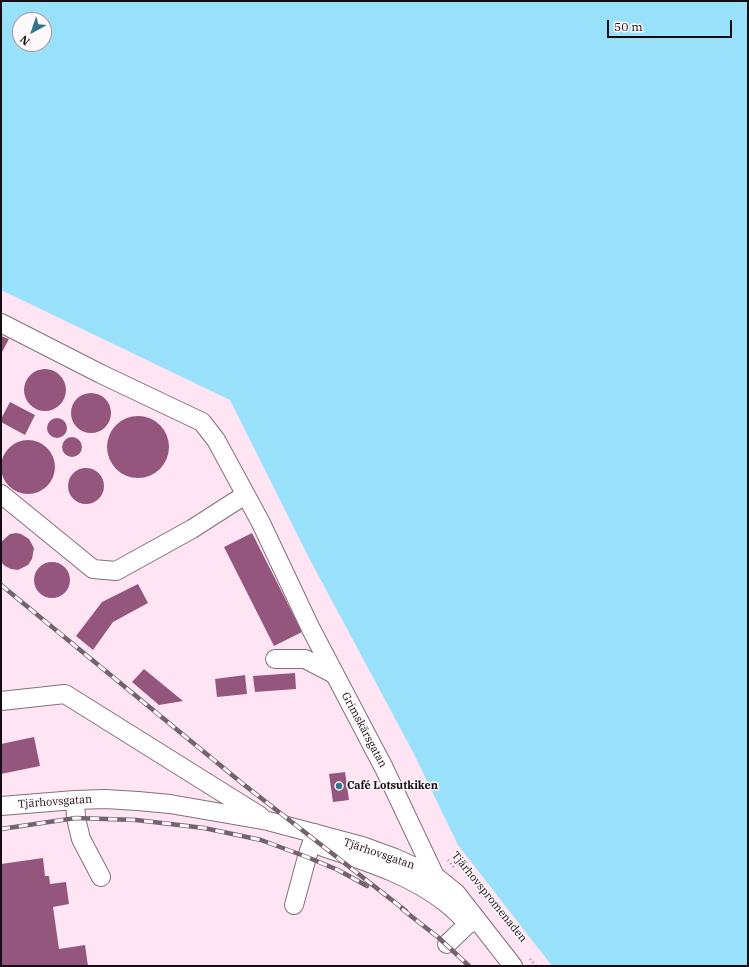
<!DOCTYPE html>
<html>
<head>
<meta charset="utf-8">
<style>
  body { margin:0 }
  #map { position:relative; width:749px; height:967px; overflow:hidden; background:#ffe5f4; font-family:"IBM Plex Serif",serif }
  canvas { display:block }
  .frame { position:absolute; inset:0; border:2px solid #160d12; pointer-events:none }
  .north { position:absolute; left:12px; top:12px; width:40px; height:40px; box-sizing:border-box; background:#fff9fc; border:1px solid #a29b9e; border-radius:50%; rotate:220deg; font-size:11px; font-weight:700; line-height:16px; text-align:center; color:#160d12 }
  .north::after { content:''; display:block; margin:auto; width:14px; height:18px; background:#357488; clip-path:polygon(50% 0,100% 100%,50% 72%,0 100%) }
  .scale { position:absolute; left:607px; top:20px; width:125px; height:18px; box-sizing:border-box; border:2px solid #160d12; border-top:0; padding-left:5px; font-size:12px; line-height:14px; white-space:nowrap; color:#160d12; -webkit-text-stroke:3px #fff9fc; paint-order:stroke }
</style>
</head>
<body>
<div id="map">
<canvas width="749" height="967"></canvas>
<div class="frame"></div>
<div class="north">N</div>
<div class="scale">50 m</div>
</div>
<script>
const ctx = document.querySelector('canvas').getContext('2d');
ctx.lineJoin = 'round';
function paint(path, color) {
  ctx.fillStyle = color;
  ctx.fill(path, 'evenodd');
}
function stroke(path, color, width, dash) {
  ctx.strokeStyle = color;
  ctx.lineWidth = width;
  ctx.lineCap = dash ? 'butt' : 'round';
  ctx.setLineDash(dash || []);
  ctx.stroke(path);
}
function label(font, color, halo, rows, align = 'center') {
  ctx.font = font + ' "IBM Plex Serif",serif';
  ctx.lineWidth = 3;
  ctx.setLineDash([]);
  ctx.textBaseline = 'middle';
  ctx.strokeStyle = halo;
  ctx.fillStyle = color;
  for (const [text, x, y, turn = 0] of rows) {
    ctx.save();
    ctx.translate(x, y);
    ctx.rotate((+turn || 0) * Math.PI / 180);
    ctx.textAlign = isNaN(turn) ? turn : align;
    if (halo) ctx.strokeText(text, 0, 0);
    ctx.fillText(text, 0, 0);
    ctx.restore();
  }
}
paint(new Path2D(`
  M1,1h747v965h-196l-94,-121 -45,-93 -105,-196 -78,-156 -229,-110zM20,20h24v24h-24z`), '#99e1fa');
paint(new Path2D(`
  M1,336l8,3 -7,13h-1z
  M24 390a21 21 0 1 1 42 0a21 21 0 1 1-42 0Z
  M71 413a20 20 0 1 1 40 0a20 20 0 1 1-40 0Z
  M10,402l25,13 -10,20 -24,-13v-3z
  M107 447a31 31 0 1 1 62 0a31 31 0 1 1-62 0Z
  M47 428a10 10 0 1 1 20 0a10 10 0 1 1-20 0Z
  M62 447a10 10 0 1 1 20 0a10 10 0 1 1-20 0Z
  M1 467a27 27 0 1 1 54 0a27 27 0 1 1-54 0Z
  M68 486a18 18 0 1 1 36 0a18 18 0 1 1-36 0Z
  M16,533l5,1 8,5 5,9 -2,11 -4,6 -10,5 -7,-1 -6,-3 -4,-4v-20l9,-8z
  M252,533l50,99 -28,14 -50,-99z
  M34 580a18 18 0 1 1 36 0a18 18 0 1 1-36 0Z
  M138,584l10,19 -35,19 -20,28 -17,-14 26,-34z
  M144,669l39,32 -24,4 -27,-23z
  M295,673l1,16 -41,3 -2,-16z
  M245,675l2,19 -30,3 -2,-18z
  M34,737l6,29 -39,8v-30z
  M345,772l4,28 -16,2 -4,-28z
  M43,858l2,18h4l1,8 16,-2 3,22 -16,3 6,42 26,-4 3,21h-87v-102z`), '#95567e');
const minor = new Path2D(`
  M1,323l100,51 101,48 14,18 45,83 50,106 73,139 51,108
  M1,494l92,75 23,2 76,-42 53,-34
  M275,659h30l29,15
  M1,701l64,-7 195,122
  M75,800l1,18 5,21 20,38
  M1,806l74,-6 30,-1 33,2 32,3 98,17 94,25 33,12 40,18 21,17 57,73
  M323,847c42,14 88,28 123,56 8,6 15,14 23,21
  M294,905l13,-48 8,-24
  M447,944l21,-20`);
stroke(minor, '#856e7c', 20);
stroke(new Path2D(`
  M448,860l7,9
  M530,959l6,7`), '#9c8994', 2.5, [1, 3]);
stroke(minor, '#fff', 18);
const rail = new Path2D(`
  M1,585l242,199 163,127
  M1,829l75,-11 60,2 68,8 57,12 46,17 31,13 29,16
  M402,909l37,29 30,28`);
stroke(rail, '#73636c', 4.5);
stroke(rail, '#fff9fc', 3, [9]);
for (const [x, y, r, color] of [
  [339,786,4,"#357488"]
]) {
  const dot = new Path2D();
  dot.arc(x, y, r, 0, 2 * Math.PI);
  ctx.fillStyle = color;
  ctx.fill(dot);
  stroke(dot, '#fff9fc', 1.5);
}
label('11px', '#160d12', '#fff9fc', [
  ["Grimskärsgatan",364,730,62],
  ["Tjärhovsgatan",55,802,-4],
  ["Tjärhovsgatan",379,854,19],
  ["Tjärhovspromenaden",489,897,51]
]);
label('bold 11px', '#160d12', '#fff9fc', [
  ["Café Lotsutkiken",347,786]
], 'left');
</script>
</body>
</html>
